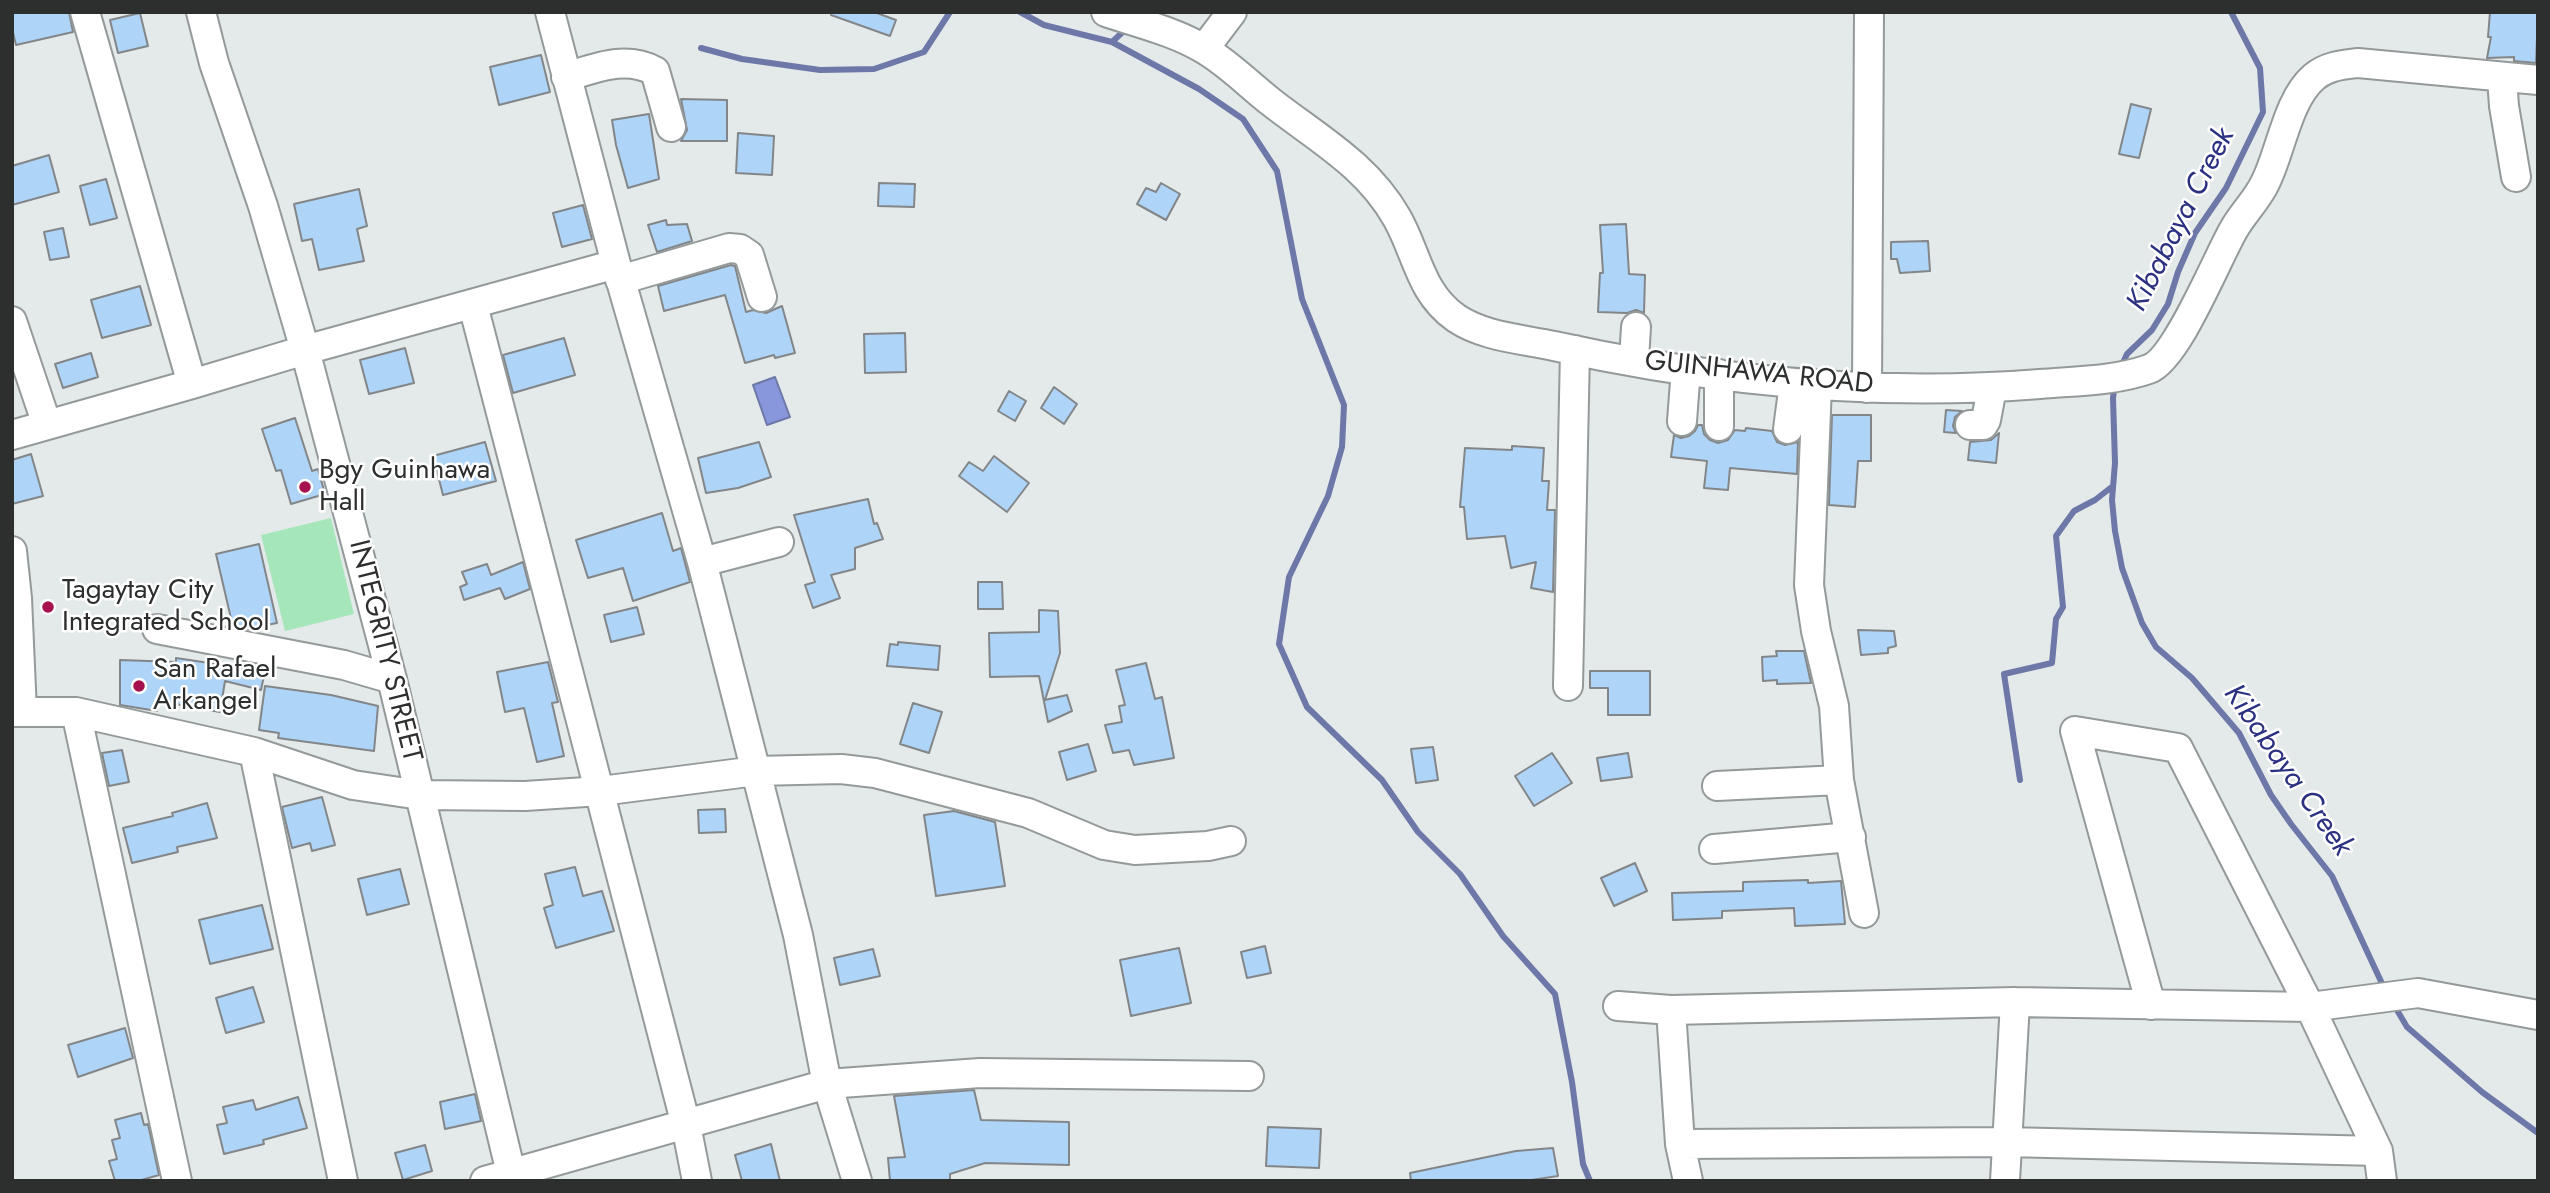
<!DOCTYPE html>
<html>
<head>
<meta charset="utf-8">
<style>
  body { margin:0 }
  #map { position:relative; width:2550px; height:1193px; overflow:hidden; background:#e4e9ea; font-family:Jost,sans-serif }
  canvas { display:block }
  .frame { position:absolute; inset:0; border:14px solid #2d2f2f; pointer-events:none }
</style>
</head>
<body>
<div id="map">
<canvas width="2550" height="1193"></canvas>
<div class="frame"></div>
</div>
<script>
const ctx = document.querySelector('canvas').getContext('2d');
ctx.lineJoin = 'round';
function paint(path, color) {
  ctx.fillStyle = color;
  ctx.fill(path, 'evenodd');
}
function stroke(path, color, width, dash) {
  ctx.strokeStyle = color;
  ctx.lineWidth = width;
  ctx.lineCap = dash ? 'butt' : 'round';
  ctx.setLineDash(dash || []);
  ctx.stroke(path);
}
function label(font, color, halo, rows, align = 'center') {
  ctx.font = font + ' Jost,sans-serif';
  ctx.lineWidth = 5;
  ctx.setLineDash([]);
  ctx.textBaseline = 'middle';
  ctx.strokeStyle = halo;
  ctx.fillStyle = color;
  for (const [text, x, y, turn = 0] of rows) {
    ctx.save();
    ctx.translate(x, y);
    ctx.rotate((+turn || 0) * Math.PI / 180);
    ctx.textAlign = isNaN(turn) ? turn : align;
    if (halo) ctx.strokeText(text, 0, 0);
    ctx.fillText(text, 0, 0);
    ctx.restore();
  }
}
paint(new Path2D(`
  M331,518l23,96 -69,17 -24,-96z`), '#a5e7ba');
const water = new Path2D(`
  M775,377l15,40 -23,8 -14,-40z`);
paint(water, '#8896dc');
stroke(water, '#6d77a8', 2);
stroke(new Path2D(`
  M1020,12l24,13 68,17 15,-14
  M1112,42l87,47 44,30 34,52 25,128 42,106 -2,42 -14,49 -39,81 -10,67 28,63 75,73 36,52 42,42 43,62 52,58 17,88 11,82 7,17
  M701,48l41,11 78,11 54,-1 50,-17 26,-40
  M2121,367l6,-13 25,-24 16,-26 10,-32 17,-39 31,-45 37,-76 -3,-44 -29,-56
  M2115,383l-2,15 2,65 -3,37 3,31 7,37 20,55 14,24 36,31 47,55 32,62 20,29 41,52 53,114
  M2020,780l-16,-106 48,-11 4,-44 7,-12 -7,-71 18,-25 21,-11 18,-14
  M2394,1005l13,22 75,65 56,41`), '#6d77a8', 6);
const building = new Path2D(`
  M12,12h57l4,20 -57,13 -4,-17z
  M832,12h42l22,8 -6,16 -59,-21z
  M2490,12h48l-2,51 -22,-2v-4l-27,1 4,-21h-3z
  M140,13l8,33 -30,7 -8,-33z
  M541,55l9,37 -51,13 -9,-38z
  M681,99l46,1v41h-46l6,-11z
  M2131,104l20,5 -12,49 -20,-4z
  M649,114l10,65 -31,9 -12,-43 -4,-25z
  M738,133l36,3 -2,39 -36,-2z
  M49,155l10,37 -47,13v-39z
  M106,179l11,39 -27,7 -10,-39z
  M879,183l36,1 -1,23 -36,-1z
  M1161,183l19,11 -14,26 -29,-16 9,-16 10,4z
  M359,189l8,37 -10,3 7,32 -45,9 -7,-31 -10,2 -8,-37z
  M583,205l9,34 -30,8 -9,-34z
  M666,220l1,5 20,-1 5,17 -35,11 -9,-27z
  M1626,224l3,50 16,1 -1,38 -8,-3 -9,3 -29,-1 2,-39h3l-3,-48z
  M63,228l6,29 -19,3 -6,-28z
  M1928,241l2,30 -30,2 -3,-14h-6v-17z
  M731,265l4,1 11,46 7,-2 13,3 16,-7 13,47 -20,5 -1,-3 -29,8 -20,-68 -61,16 -6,-25z
  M140,286l11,39 -49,13 -11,-38z
  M905,333l1,39 -41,1 -1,-39z
  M564,338l11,37 -62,18 -10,-38z
  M405,348l9,35 -45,11 -9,-34z
  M91,353l7,24 -35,11 -8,-24z
  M1054,387l23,17 -13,20 -23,-16z
  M1009,391l17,10 -11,20 -17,-10z
  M1946,410l16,1 -7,6 -2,9 3,7 -12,-1z
  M1832,415h39v46h-13l-3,46 -26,-2z
  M295,418l17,53 6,-2 7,25 -34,10 -10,-34 -5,1 -14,-42z
  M1698,425h4l2,9 6,6 8,3 10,-3 7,-10 10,1 1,-3 26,3 5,11 8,3 13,-3 -1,32 -67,-6 -2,22 -24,-2 3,-27 -36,-4 3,-22 7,3 8,-2 6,-5z
  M1999,433l-3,30 -28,-3 2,-18 21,-2z
  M485,442l11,39 -53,14 -10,-39z
  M759,442l12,35 -33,11 -32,5 -8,-35z
  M1512,446l32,2 -2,33h7l-2,29h8l-2,82 -22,-4 5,-26 -25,6 -6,-32 -38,3 -3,-32h-4l5,-59 47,2z
  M31,454l12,42 -31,8v-44z
  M994,456l35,27 -22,29 -48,-36 10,-14 14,9z
  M868,499l6,25 3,-1 6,16 -28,9v21l-24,6 9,23 -27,10 -8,-23 10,-3 -21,-67z
  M662,513l11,38 8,-3 9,34 -57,19 -10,-33 -35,10 -12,-38z
  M259,544l18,79 -31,6 -13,-2 -17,-73z
  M523,562l7,27 -25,10 -5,-11 -36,12 -4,-13 7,-3 -5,-12 25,-8 4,11z
  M978,582h24l1,27h-25z
  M637,607l7,27 -33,8 -7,-27z
  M1039,610l19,1 2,42 -15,47 22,-5 5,16 -24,11 -9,-46 -49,1 -1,-44 50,-1z
  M1858,630l36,1 2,15 -8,2v5l-27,2z
  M898,642l42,4 -2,24 -51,-4 3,-22 8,1z
  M1776,651h28l7,32 -34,1v-4l-14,1 -1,-24 15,-1z
  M176,658l67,10 -1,-2 23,5 -4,19 -36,-9 -5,31 -62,-11 -1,10 -37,-6v-45l56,2z
  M548,662l10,40 -6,1 12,53 -27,6 -13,-54 -19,4 -8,-40z
  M1146,663l9,36 7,-2 12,61 -40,7 -5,-15 -16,3 -8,-28 17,-3 -3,-16 6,-1 -9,-35z
  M1590,671h60v44h-42v-27h-18z
  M265,686l66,9 47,11 -4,45 -96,-13 1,-5 -20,-3z
  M913,703l29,9 -13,41 -29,-9z
  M1088,744l8,27 -29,9 -8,-28z
  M1433,747l5,33 -22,3 -5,-34z
  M122,750l7,32 -20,4 -7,-33z
  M1552,753l20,30 -38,23 -19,-30z
  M1628,753l4,24 -31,4 -4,-23z
  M322,797l13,48 -23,6 -2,-8 -18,5 -10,-41z
  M207,803l10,35 -40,9 1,5 -46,11 -9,-35 50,-12 -1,-3z
  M725,809l1,23 -27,1 -1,-23z
  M954,811l41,11 10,64 -69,10 -12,-81z
  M1635,863l12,28 -33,15 -13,-28z
  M575,867l8,29 19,-5 12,40 -58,17 -12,-40 9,-3 -8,-31z
  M400,869l9,35 -42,11 -9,-36z
  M1808,880v3l33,-2 4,43 -50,2 -1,-18 -72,3v7l-49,2 -1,-27 71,-2v-9z
  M262,905l11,44 -63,15 -11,-44z
  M1265,946l6,27 -24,5 -6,-26z
  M1179,948l12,55 -60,13 -11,-56z
  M873,949l7,27 -40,9 -6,-27z
  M253,987l11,35 -38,11 -10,-35z
  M125,1028l8,30 -55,19 -10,-32z
  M974,1090l7,30 88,2v43l-84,-2 -35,11v7h-60l-2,-23 17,-1 -11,-61z
  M475,1094l6,27 -36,8 -5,-27z
  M298,1097l9,31 -44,12 1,4 -40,10 -7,-29 10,-2 -4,-16 30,-7 3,10z
  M141,1113l3,12 4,-1 11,51 -21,6h-23l-6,-20 8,-2 -5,-19 8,-2 -5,-18z
  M1268,1127l53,2 -2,39 -53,-2z
  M771,1144l9,37h-38l-7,-26z
  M425,1145l7,26 -29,9 -8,-27z
  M1553,1148l5,28 -33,5h-114l-1,-8 106,-22z`);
paint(building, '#aed5f7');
stroke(building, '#838689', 2);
const minor = new Path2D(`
  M85,12l107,372
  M201,12l13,51 49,143 42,144 87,329 119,494
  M550,12l66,252 86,298 96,373 29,149 30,97
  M1106,12c32,11 67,19 96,36 25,14 46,36 69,54 46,36 96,63 126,116 20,35 23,75 59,100 28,19 66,21 98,28 159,35 324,51 486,38 36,-3 75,-3 109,-15 28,-10 68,-111 85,-140 9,-16 23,-29 31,-46 16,-31 22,-83 49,-106 13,-11 28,-12 44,-14l180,17
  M1204,49l28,-37
  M566,77c30,-9 59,-22 89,-6l16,56
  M2502,78l2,28 12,71
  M620,280l109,-32 11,1 9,6 13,42
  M473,305l213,820 11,56
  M12,321l35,104
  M1634,360l2,-33
  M1719,374v52
  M1817,386l-8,199 7,46 18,75 5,74 25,133
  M1867,388l2,-376
  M1682,421l4,-53
  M1970,425h13l3,-5 6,-32
  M1788,429l6,-46
  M12,435l180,-51 113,-34 311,-86
  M12,551l5,47 5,114
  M702,562l77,-20
  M157,629l187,36 48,14
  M1568,686l7,-336
  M12,712h64l178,40 99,33 67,10 105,1 76,-5 155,-20 85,-2 34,4 153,40 76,32 31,5 73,-4 23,-5
  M76,712l101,469
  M254,752l89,429
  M1717,786l122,-6
  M1714,849l137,-12
  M2151,1005l-76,-274 103,17 132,259 68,144 4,30
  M1618,1006l53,4 344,-8 295,5 108,-14 120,22
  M1671,1010l9,134 8,37
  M1680,1144l327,-2 371,9
  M485,1181l342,-97 153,-11 269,3
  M2005,1181l10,-179`);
stroke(minor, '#94999a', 32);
stroke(minor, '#fff', 28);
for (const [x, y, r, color] of [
  [305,487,7,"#a5124e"],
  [48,607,7,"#a5124e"],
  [139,686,7,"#a5124e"]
]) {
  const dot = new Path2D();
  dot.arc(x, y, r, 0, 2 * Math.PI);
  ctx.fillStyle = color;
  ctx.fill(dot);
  stroke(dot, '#fff', 2.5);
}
label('28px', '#2d2f2f', '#fff', [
  ["GUINHAWA ROAD",1759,374,6],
  ["INTEGRITY STREET",384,651,76]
]);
label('28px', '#2d2f2f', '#fff', [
  ["Bgy Guinhawa",319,471],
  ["Hall",319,503],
  ["Tagaytay City",62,591],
  ["Integrated School",62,623],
  ["San Rafael",153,670],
  ["Arkangel",153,702]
], 'left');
label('italic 30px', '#2b3081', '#fff', [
  ["Kibabaya Creek",2182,220,-63],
  ["Kibabaya Creek",2287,771,55]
]);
</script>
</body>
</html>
